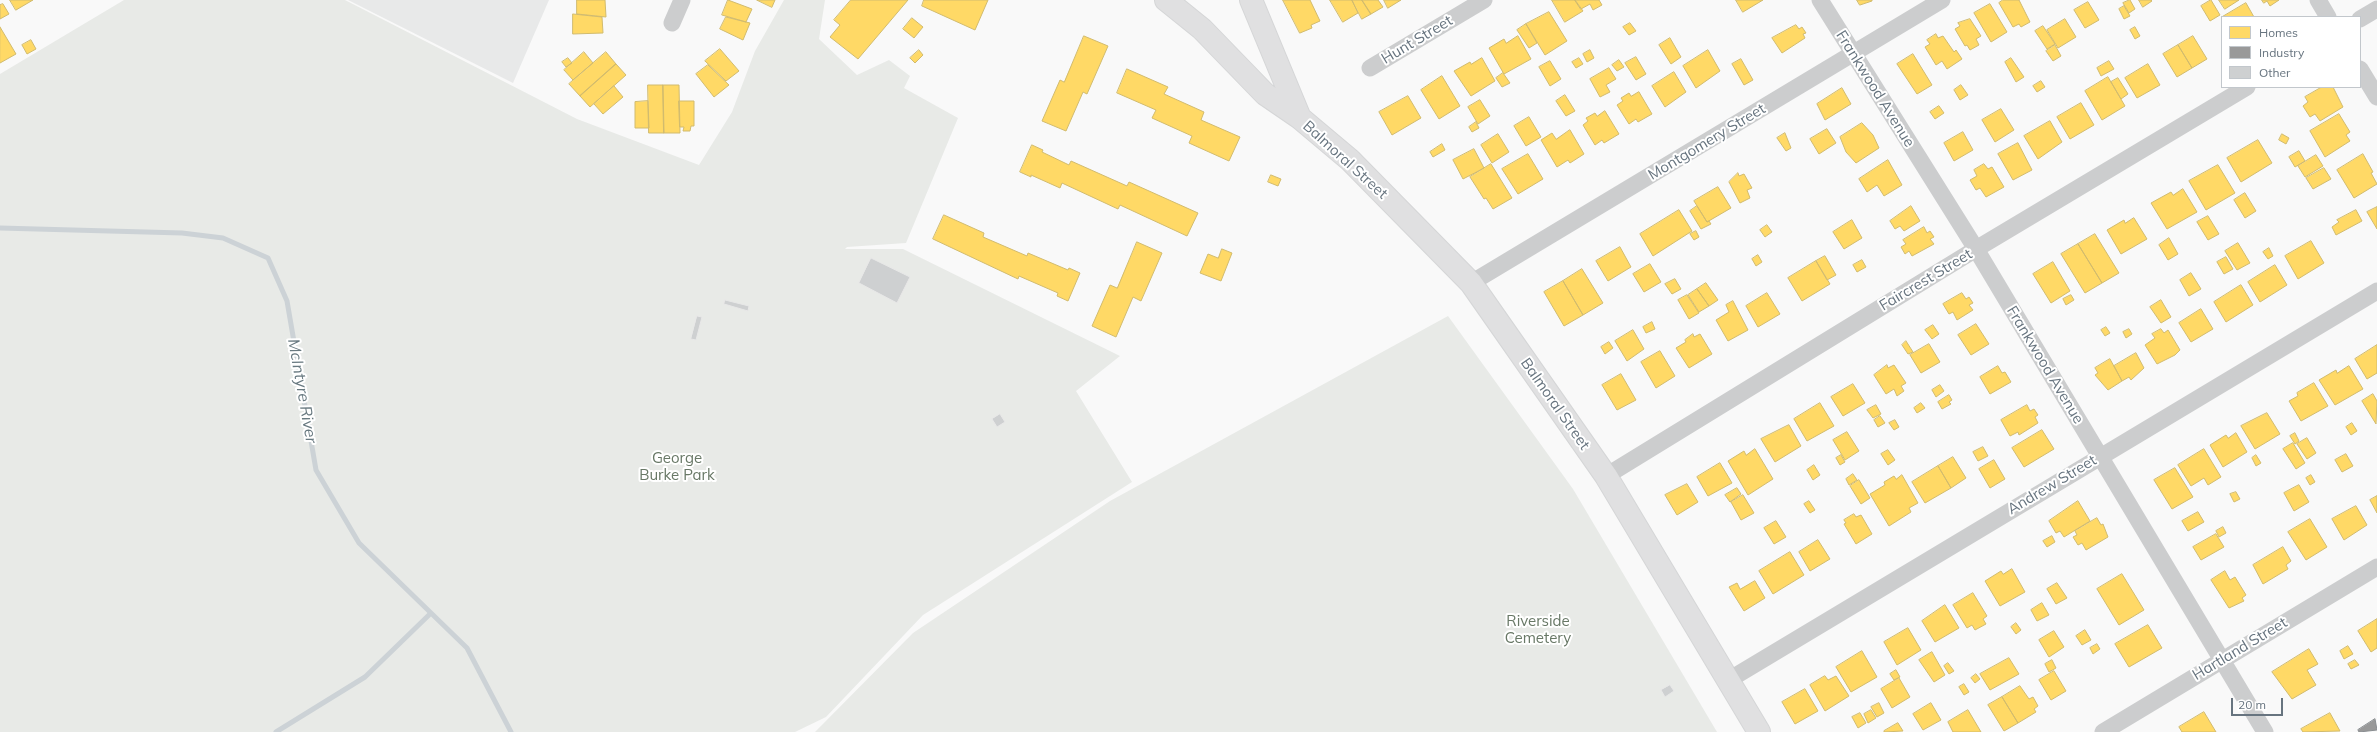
<!DOCTYPE html>
<html>
<head>
<meta charset="utf-8">
<style>
  body { margin:0 }
  #map { position:relative; width:2377px; height:732px; overflow:hidden; background:#f9f9f9; font-family:Mulish,sans-serif }
  canvas { display:block }
  .legend { position:absolute; left:2221px; top:16px; width:140px; height:72px; box-sizing:border-box; background:#fff; border:1px solid #c2c7cc; margin:0; padding:5px 7px; list-style:none; font-size:12px; color:#67747f }
  .legend li { display:flex; align-items:center; gap:8px; height:20px }
  .legend b { width:20px; border:1px solid #c2c7cc }
  .scale { position:absolute; left:2231px; top:698px; width:52px; height:18px; box-sizing:border-box; border:2px solid #67747f; border-top:0; padding-left:5px; font-size:12px; line-height:14px; white-space:nowrap; color:#67747f; -webkit-text-stroke:3px #fff; paint-order:stroke }
</style>
</head>
<body>
<div id="map">
<canvas width="2377" height="732"></canvas>
<ul class="legend">
<li><b style="height:11px;background:#ffd966"></b>Homes</li>
<li><b style="height:11px;background:#999"></b>Industry</li>
<li><b style="height:11px;background:#ced0d1"></b>Other</li>
</ul>
<div class="scale">20 m</div>
</div>
<script>
const ctx = document.querySelector('canvas').getContext('2d');
ctx.lineJoin = 'round';
function paint(path, color) {
  ctx.fillStyle = color;
  ctx.fill(path, 'evenodd');
}
function stroke(path, color, width, dash) {
  ctx.strokeStyle = color;
  ctx.lineWidth = width;
  ctx.lineCap = dash ? 'butt' : 'round';
  ctx.setLineDash(dash || []);
  ctx.stroke(path);
}
function label(font, color, halo, rows, align = 'center') {
  ctx.font = font + ' Mulish,sans-serif';
  ctx.lineWidth = 4;
  ctx.setLineDash([]);
  ctx.textBaseline = 'middle';
  ctx.strokeStyle = halo;
  ctx.fillStyle = color;
  for (const [text, x, y, turn = 0] of rows) {
    ctx.save();
    ctx.translate(x, y);
    ctx.rotate((+turn || 0) * Math.PI / 180);
    ctx.textAlign = isNaN(turn) ? turn : align;
    if (halo) ctx.strokeText(text, 0, 0);
    ctx.fillText(text, 0, 0);
    ctx.restore();
  }
}
paint(new Path2D(`
  M348,0h201l-36,83z`), '#e8e9e9');
paint(new Path2D(`
  M124,0h221l232,119 122,46 33,-53 23,-61 29,-51h41l-6,39 38,36 32,-15 21,16 -6,12 54,30 -52,125 -59,4 -2,2h58l217,107 -44,35 56,91 -209,133 -97,102 -31,15h-795v-658z
  M1448,316l125,173 144,243h-902l98,-99 197,-132z`), '#e8eae7');
const homes = new Path2D(`
  M10,0h23l-17,10z
  M577,0h28l1,17 -29,-3z
  M728,0l24,9 -6,13 -24,-7z
  M757,0h18l-3,7z
  M851,0h57l-50,59 -28,-22 10,-12 -6,-5z
  M924,0h64l-13,30 -53,-24z
  M1283,0h27l10,21 -9,4 1,3 -12,5z
  M1330,0h22l6,13 -15,9z
  M1352,0h10l9,14 -9,5z
  M1362,0h16l5,7 -12,7z
  M1384,0h17l-13,8z
  M1552,0h23l8,11 -18,11z
  M1575,0h24l3,5 -9,5 -3,-6 -9,5z
  M1736,0h27l-20,12z
  M1857,0h15v1l-12,4z
  M2003,0h16l11,22 -9,5 -2,-3 -6,3 -14,-24z
  M2130,0l5,9 -6,4 -6,-10z
  M2139,0h12l1,1 -9,6z
  M2211,0l9,15 -10,6 -9,-15z
  M2219,0h20l-14,9z
  M2262,0h17l-9,6 -3,-5 -3,2z
  M2088,2l11,18 -14,8 -11,-18z
  M2246,3l8,14h-32z
  M3,4l6,10 -9,5v-14z
  M1990,4l17,28 -16,10 -17,-29z
  M2124,6l6,10 -6,3 -5,-10z
  M1549,12l18,29 -22,14 -19,-31z
  M573,14l29,3 1,16 -30,1z
  M726,17l24,6 -7,17 -23,-11z
  M912,18l11,9 -9,11 -11,-9z
  M1970,19l11,17 -5,3 3,6 -9,5 -3,-5 -2,1 -10,-17 5,-3 -2,-3z
  M2065,19l11,18 -18,11 -11,-18z
  M1630,23l6,8 -7,4 -6,-8z
  M1526,24l11,19 -8,5 -12,-18z
  M1796,25l3,4 3,-2 4,6 -3,1 2,4 -23,15 -10,-15z
  M2043,26l12,18 -8,5 -12,-18z
  M0,27l16,27 -16,9z
  M2135,27l5,9 -5,3 -5,-9z
  M1936,34l2,4 5,-2 11,16 2,-2 6,9 -15,10 -5,-8 -6,4 -11,-18 5,-3 -3,-4z
  M1084,36l24,10 -21,48 -4,-2 -17,39 -24,-10 18,-41 4,2z
  M1518,36l13,23 -27,15 -15,-26 15,-9 2,4z
  M2193,36l14,23 -15,9 -14,-23z
  M1670,38l11,19 -10,7 -12,-19z
  M31,40l5,9 -9,5 -5,-9z
  M2055,45l6,11 -8,5 -7,-10z
  M2178,45l14,23 -15,9 -14,-23z
  M720,49l19,22 -13,10 -21,-20z
  M919,50l4,5 -8,8 -5,-5z
  M1590,50l4,8 -7,4 -4,-8z
  M1708,50l12,21 -24,17 -13,-22z
  M584,52l9,11 -20,17 -9,-10z
  M606,52l10,12 -36,32 -11,-12z
  M1913,54l19,31 -15,9 -20,-30z
  M1636,57l10,17 -10,6 -11,-17z
  M568,58l4,5 -6,4 -4,-5z
  M1482,58l13,23 -24,15 -17,-25 16,-9 1,2z
  M1579,58l4,6 -7,4 -4,-6z
  M2011,58l13,19 -8,5 -11,-20z
  M1741,59l12,21 -9,5 -12,-21z
  M1619,60l5,7 -7,4 -5,-6z
  M1550,61l11,18 -11,7 -11,-19z
  M2109,61l5,8 -13,7 -4,-8z
  M616,64l10,11 -36,32 -10,-11z
  M2148,64l12,21 -23,13 -12,-20z
  M708,65l21,20 -15,12 -18,-23z
  M1609,68l7,11 -10,6 4,7 -10,5 -10,-18z
  M1127,69l41,18 -4,7 40,18 -3,8 39,17 -11,24 -40,-18 3,-7 -40,-18 4,-8 -39,-17z
  M1674,72l12,20 -21,15 -13,-21z
  M1503,73l7,10 -8,4 -6,-9z
  M1442,76l18,30 -21,13 -18,-29z
  M2108,77l17,29 -23,14 -17,-29z
  M2118,78l10,16 -7,5 -10,-17z
  M2041,81l4,6 -8,5 -4,-6z
  M648,85h15l1,48h-15z
  M663,85h16l1,48h-16z
  M1961,85l7,10 -8,5 -6,-10z
  M614,86l9,11 -20,17 -9,-10z
  M2322,87h11l10,20 -23,14 -5,-7 -5,3 -7,-11 5,-4 -3,-5z
  M1842,88l9,16 -26,16 -8,-16z
  M1639,92l13,22 -14,8 -2,-3 -7,5 -12,-19 6,-4 -2,-3 8,-5 2,3z
  M1565,95l10,16 -9,5 -10,-15z
  M1408,96l13,22 -29,17 -13,-23z
  M1480,100l10,16 -12,8 -10,-17z
  M648,101l1,27h-14v-26z
  M679,101h15v25h-3l-1,5h-7l1,-4h-4z
  M2081,103l13,22 -24,14 -13,-22z
  M1939,106l5,7 -9,6 -5,-7z
  M2001,109l13,21 -19,12 -13,-22z
  M1605,111l14,23 -15,9 -2,-3 -7,5 -12,-20 5,-4 -2,-3 9,-5 2,3z
  M2339,114l11,18 -4,3 4,6 -25,16 -15,-26z
  M1529,117l12,20 -15,9 -12,-20z
  M2050,121l12,21 -24,17 -14,-23z
  M1476,122l3,6 -7,4 -3,-5z
  M1862,123l11,12 6,13 -23,15 -10,-11 -6,-15z
  M1827,129l9,14 -17,11 -9,-15z
  M1570,130l14,24 -14,9 -2,-3 -11,7 -16,-27 11,-7 4,6z
  M1963,132l10,18 -19,11 -10,-18z
  M1785,133l6,15 -5,3 -9,-13z
  M1498,134l11,18 -17,11 -11,-18z
  M2282,134l7,4 -3,6 -7,-4z
  M2258,140l14,23 -31,19 -14,-24z
  M2018,143l14,27 -19,10 -15,-26z
  M1442,144l3,6 -12,7 -3,-5z
  M1032,145l11,5 -1,2 27,13 2,-4 56,25 2,-4 69,31 -11,23 -67,-31 -2,4 -56,-26 -2,5 -29,-13v2l-11,-5z
  M1474,149l10,19 -21,11 -10,-19z
  M2299,151l6,10 -10,6 -6,-10z
  M1528,154l15,25 -25,15 -16,-25z
  M2363,154l10,18 -2,1 6,11 -23,14 -17,-28z
  M2316,155l7,11 -18,11 -7,-11z
  M1888,160l14,25 -18,11 -7,-11 -10,7 -8,-13z
  M1491,164l21,34 -19,11 -7,-11 -2,1 -14,-22z
  M1984,164l4,5 4,-2 12,20 -18,10 -6,-9 -4,2 -6,-10 7,-4 -3,-6z
  M2218,165l17,28 -29,17 -17,-29z
  M2324,168l7,11 -18,10 -7,-11z
  M1738,173l1,3 5,-2 8,14 -5,2 3,8 -10,5 -11,-21z
  M1271,175l10,4 -3,7 -10,-4z
  M1718,187l13,21 -24,14 -13,-21z
  M2183,189l14,23 -30,17 -16,-26 20,-11 2,3z
  M2245,193l11,18 -11,7 -11,-18z
  M1697,206l10,16 2,-1 2,3 -10,5 -11,-18z
  M1911,206l9,15 -16,10 -4,-5 -5,3 -5,-8z
  M2377,207v22l-10,-17z
  M1679,210l13,21 -39,25 -13,-22z
  M2356,210l6,11 -26,14 -4,-8 7,-5 -2,-2z
  M944,215l40,18 -1,4 44,19 1,-3 40,17 1,-2 11,5 -12,28 -11,-5 1,-3 -39,-17 -1,3 -85,-40z
  M2208,216l11,18 -11,6 -11,-18z
  M2134,218l13,21 -26,15 -14,-24 17,-10 1,3z
  M1852,220l10,18 -18,11 -11,-17z
  M1767,225l5,7 -7,5 -5,-7z
  M1924,227l3,6 3,-2 4,6 -4,2 4,5 -22,12 -3,-5 -4,3 -4,-7 5,-3 -3,-4z
  M1696,231l3,6 -5,3 -4,-6z
  M2095,234l24,39 -17,10 -24,-39z
  M2169,238l9,16 -10,6 -9,-15z
  M2311,241l13,22 -26,16 -13,-23z
  M1137,242l25,11 -21,48 -8,-4 -17,40 -24,-11 18,-41 7,3z
  M2238,243l12,20 -13,7 -12,-19z
  M2078,244l24,39 -17,10 -24,-39z
  M1620,247l11,20 -23,14 -12,-20z
  M2269,248l4,8 -5,3 -5,-7z
  M1222,249l10,4 -11,28 -21,-8 8,-19 10,4z
  M1758,255l4,7 -6,4 -4,-7z
  M1825,256l11,19 -9,5 -11,-19z
  M2226,257l7,12 -9,5 -7,-12z
  M1862,260l4,7 -9,5 -4,-7z
  M1816,261l14,23 -28,17 -14,-23z
  M2053,262l17,29 -19,12 -18,-29z
  M1650,264l11,18 -17,10 -11,-18z
  M2275,265l12,20 -27,17 -12,-20z
  M1582,269l21,34 -20,12 -20,-34z
  M2191,273l10,16 -12,7 -9,-16z
  M1675,279l6,10 -9,5 -7,-10z
  M1563,281l20,34 -19,11 -20,-34z
  M1706,283l12,17 -9,6 -12,-17z
  M2241,285l12,20 -27,17 -12,-20z
  M1697,289l12,17 -10,6 -11,-17z
  M1767,293l13,21 -22,13 -12,-21z
  M1962,293l4,6 3,-2 4,6 -4,2 4,5 -16,10 -4,-8 -4,2 -6,-10z
  M1687,295l12,18 -10,6 -11,-19z
  M2071,295l3,5 -8,5 -3,-6z
  M2161,300l10,17 -10,6 -11,-16z
  M1733,301l15,29 -20,11 -12,-21 13,-8 -3,-7z
  M2201,309l12,20 -22,13 -12,-19z
  M1652,322l3,7 -9,4 -3,-6z
  M1976,324l13,20 -18,11 -13,-20z
  M1933,325l6,9 -7,5 -7,-9z
  M2106,327l4,6 -5,3 -4,-6z
  M2129,329l3,5 -6,4 -3,-6z
  M2161,329l3,4 4,-3 12,20 -5,5 -18,9 -12,-19 10,-7 -3,-4z
  M1633,330l11,19 -17,12 -12,-20z
  M1693,334l1,3 6,-3 12,20 -23,14 -13,-20 10,-6 -1,-2z
  M1906,341l7,11 -5,2 -6,-9z
  M1609,342l4,6 -8,6 -4,-7z
  M1929,344l11,18 -19,11 -11,-18z
  M2377,345v28l-10,6 -12,-20z
  M1660,351l15,25 -19,12 -15,-26z
  M2136,353l8,15 -13,12 -2,-3 -7,4 -8,-15z
  M2110,359l12,22 -14,9 -13,-15 3,-2 -3,-5z
  M1887,365l1,3 6,-3 12,18 -5,3 3,5 -7,5 -3,-7 -8,5 -12,-19z
  M1998,366l4,7 3,-1 6,10 -21,12 -10,-17z
  M2349,366l14,23 -28,16 -16,-25 17,-10 1,3z
  M1621,374l15,26 -19,10 -15,-25z
  M2314,383l14,23 -27,15 -12,-20 9,-5 -1,-3z
  M1853,384l12,19 -22,13 -12,-19z
  M1940,385l4,6 -8,6 -4,-7z
  M2373,394l4,7 -1,23 -14,-23z
  M1949,395l3,5 -3,2 2,2 -9,5 -4,-7z
  M1820,403l14,23 -27,15 -13,-22z
  M1921,403l4,5 -8,5 -3,-5z
  M1876,405l5,9 -8,4 -6,-8z
  M2027,405l3,6 4,-2 4,6 -3,2 3,6 -19,12 -1,-3 -8,4 -9,-16z
  M2267,413l13,21 -25,15 -14,-23z
  M1880,416l5,7 -7,4 -4,-7z
  M1895,420l4,7 -5,3 -5,-7z
  M2352,423l5,8 -6,4 -5,-8z
  M1789,425l12,21 -26,16 -14,-23z
  M2042,430l12,19 -30,18 -12,-19z
  M1847,432l12,19 -14,9 -12,-20z
  M2236,433l11,19 -24,15 -13,-22 16,-10 2,3z
  M2295,433l4,8 -4,3 -5,-8z
  M2307,438l9,15 -9,6 -10,-15z
  M2293,443l12,20 -9,6 -13,-20z
  M1983,447l5,9 -10,5 -5,-9z
  M1755,449l18,30 -25,16 -20,-34 16,-10 2,4z
  M2204,449l17,28 -13,8 -4,-7 -13,8 -13,-21z
  M1888,450l7,10 -7,5 -7,-11z
  M2346,454l7,12 -11,6 -7,-12z
  M1841,455l4,7 -5,3 -4,-7z
  M2256,455l5,8 -5,3 -4,-8z
  M1953,457l13,21 -15,10 -13,-22z
  M1994,460l11,19 -15,9 -11,-19z
  M1720,463l12,20 -24,13 -11,-19z
  M1814,465l6,10 -7,5 -6,-10z
  M1938,466l13,22 -26,15 -13,-21z
  M2175,468l18,29 -21,12 -18,-29z
  M1853,474l4,6 -8,5 -3,-6z
  M1902,475l16,28 -9,5 2,4 -22,14 -19,-32 15,-9 -1,-3 10,-6 2,3z
  M2311,475l4,7 -5,3 -4,-7z
  M1859,480l11,18 -9,6 -11,-18z
  M1687,484l11,18 -21,13 -12,-20z
  M2299,485l10,17 -15,9 -10,-18z
  M1737,488l4,6 -11,8 -5,-7z
  M2236,492l4,7 -6,3 -4,-8z
  M1743,495l11,18 -13,7 -10,-18z
  M2377,496v17l-7,-13z
  M1809,501l6,9 -5,3 -6,-9z
  M2078,501l12,20 -26,16 -4,-6 -4,2 -7,-12z
  M2356,506l11,19 -23,15 -12,-21z
  M2198,512l6,10 -16,9 -6,-10z
  M1854,514l2,3 5,-2 11,19 -16,10 -12,-20 2,-1 -2,-3z
  M2097,518l4,7 2,-1 5,13 -22,13 -4,-7 -4,2 -5,-8 4,-2 -2,-4z
  M2310,519l17,28 -21,13 -18,-28z
  M1776,521l10,16 -12,7 -10,-16z
  M2223,527l3,6 -7,4 -3,-6z
  M2216,534l8,13 -23,13 -8,-13z
  M2052,536l3,6 -8,5 -4,-6z
  M1818,540l12,19 -20,12 -11,-19z
  M2283,547l8,14 -5,4 2,4 -25,15 -10,-19z
  M1790,552l14,23 -31,19 -14,-23z
  M2012,569l13,23 -25,14 -15,-25 16,-10 2,3z
  M2225,571l5,9 5,-3 11,18 -4,3 2,3 -15,7 -18,-28z
  M2122,574l22,36 -25,15 -22,-36z
  M1755,581l10,17 -21,13 -15,-24 8,-4 3,6z
  M2057,583l10,15 -11,6 -9,-15z
  M1973,593l14,23 -4,3 3,5 -11,6 -3,-5 -5,3 -14,-23z
  M2042,603l7,12 -12,6 -6,-11z
  M1945,605l14,23 -24,14 -13,-21z
  M2377,619v29l-6,4 -13,-21z
  M2016,623l5,7 -5,4 -5,-7z
  M2148,625l14,23 -33,19 -14,-23z
  M1908,628l13,22 -24,15 -13,-23z
  M2085,630l6,10 -9,5 -6,-9z
  M2054,631l10,16 -15,10 -10,-17z
  M2097,644l3,5 -7,5 -3,-6z
  M2348,646l5,8 -9,5 -4,-8z
  M2309,649l9,15 -11,6 9,15 -24,14 -20,-27z
  M1862,651l15,26 -26,15 -15,-25z
  M1932,652l13,23 -11,7 -15,-22z
  M2009,658l10,16 -29,16 -10,-16z
  M2052,660l4,8 -7,4 -4,-8z
  M2355,660l4,5 -8,4 -3,-5z
  M1948,663l6,8 -5,3 -5,-8z
  M1896,670l4,7 -6,3 -4,-6z
  M2054,671l12,20 -15,9 -12,-20z
  M1976,674l4,5 -5,4 -4,-5z
  M1825,676l3,4 8,-4 13,20 -24,15 -15,-26z
  M1899,678l11,19 -18,11 -11,-19z
  M1964,684l5,8 -5,3 -5,-8z
  M2020,686l9,13 4,-2 5,9 -4,3 2,3 -18,11 -16,-26z
  M1805,689l13,22 -23,13 -13,-22z
  M2002,697l16,26 -14,8 -16,-26z
  M1879,703l5,10 -7,4 -6,-10z
  M1931,703l10,17 -18,10 -10,-16z
  M1871,710l5,8 -8,5 -4,-9z
  M1968,710l13,22h-28l-5,-10z
  M2204,712l12,20h-34l-3,-5z
  M1860,713l6,10 -8,5 -6,-11z
  M2330,713l10,18 -37,1 -2,-3z
  M1898,723l5,8 -19,1v-1z`);
paint(homes, '#ffd966');
stroke(homes, '#d1bb6e', 1);
const industry = new Path2D(`
  M2375,719l2,11 -18,2 -1,-2z`);
paint(industry, '#999');
stroke(industry, '#8a8e91', 1);
stroke(new Path2D(`
  M0,228l182,5 41,5 45,20 19,43 29,169 43,73 108,105 44,84
  M276,732l89,-55 66,-64`), '#ccd2d6', 5);
const building = new Path2D(`
  M871,258l39,19 -13,26 -38,-20z
  M725,300l24,6 -1,5 -24,-7z
  M697,316l5,1 -6,23 -5,-1z
  M1000,414l5,8 -8,5 -5,-8z
  M1670,685l4,6 -9,6 -4,-7z`);
paint(building, '#ced0d1');
stroke(building, '#e8e8e8', 1);
const major = new Path2D(`
  M1166,0l36,29 63,65 35,24 50,42 121,123 135,193 153,256
  M1251,0l49,118`);
stroke(major, '#d5d6d7', 24);
stroke(new Path2D(`
  M1820,0l156,249 289,483
  M2318,0l10,17
  M2360,19l17,-10
  M672,23l10,-23
  M1370,68l114,-68
  M2360,69l17,28
  M1471,283l471,-283
  M1606,476l370,-227 271,-162
  M1727,681l650,-390
  M2103,732l274,-165`), '#cccdce', 17);
stroke(major, '#e0e0e1', 22);
label('15px', '#67747f', '#fff', [
  ["Hunt Street",1417,40,-31],
  ["Frankwood Avenue",1875,89,58],
  ["Montgomery Street",1707,142,-31],
  ["Balmoral Street",1345,160,42],
  ["Faircrest Street",1926,280,-31],
  ["Frankwood Avenue",2045,365,59],
  ["Balmoral Street",1555,404,55],
  ["Andrew Street",2052,485,-31],
  ["Hartland Street",2240,649,-31]
]);
label('15px', '#687866', '#fff', [
  ["George",677,458],
  ["Burke Park",677,475],
  ["Riverside",1538,621],
  ["Cemetery",1538,638]
]);
label('italic 16px', '#687980', '#fff', [
  ["McIntyre River",302,391,80]
]);
</script>
</body>
</html>
